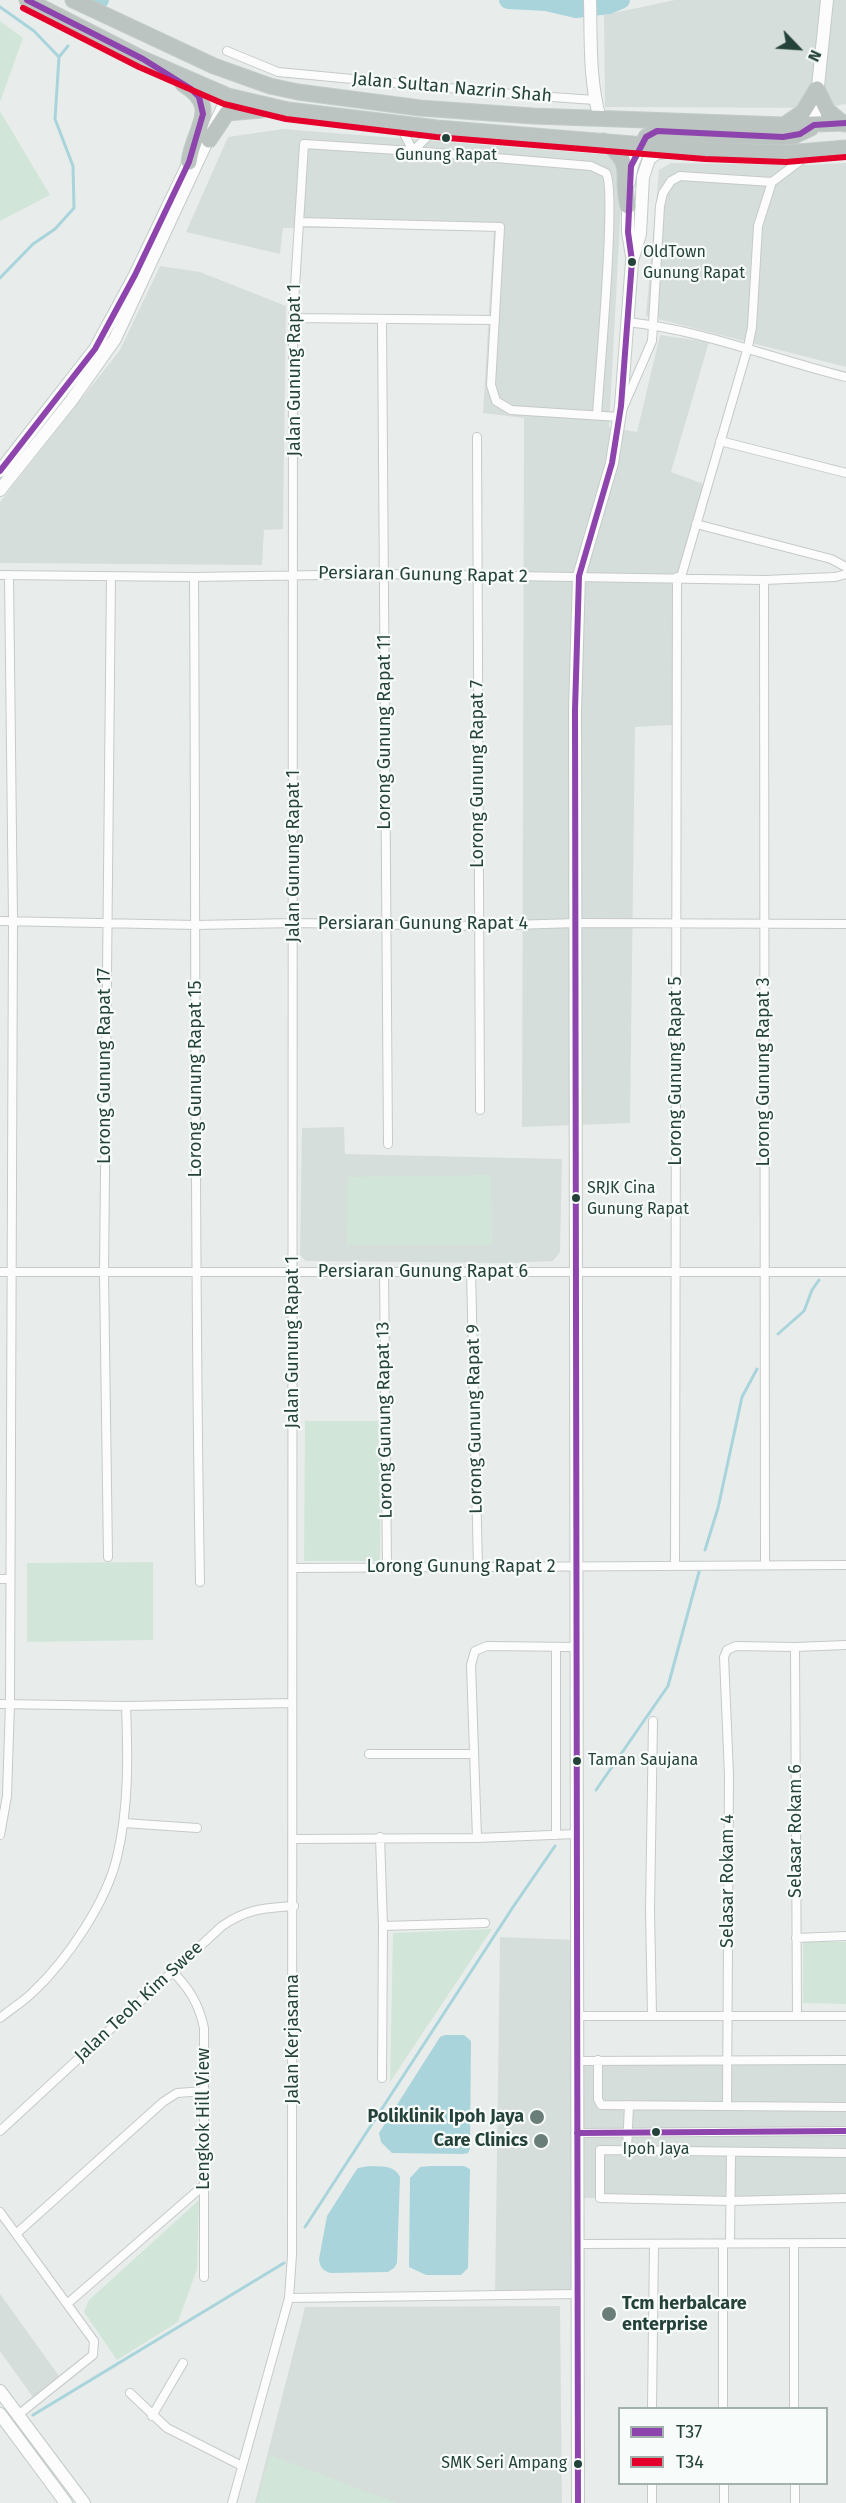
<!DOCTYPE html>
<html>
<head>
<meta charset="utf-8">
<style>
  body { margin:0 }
  #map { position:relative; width:846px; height:2503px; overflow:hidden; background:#e8edeb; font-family:"Fira Sans",sans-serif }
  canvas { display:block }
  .legend { position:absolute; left:618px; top:2407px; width:210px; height:78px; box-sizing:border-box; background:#f7fbf9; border:2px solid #a3b1ad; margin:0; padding:8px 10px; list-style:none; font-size:18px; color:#24423a }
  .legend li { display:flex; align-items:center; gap:12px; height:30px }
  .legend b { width:30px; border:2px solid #a3b1ad }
  .north { position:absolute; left:768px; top:18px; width:60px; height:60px; -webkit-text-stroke:4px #f7fbf9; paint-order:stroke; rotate:115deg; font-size:16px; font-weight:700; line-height:24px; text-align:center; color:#24423a }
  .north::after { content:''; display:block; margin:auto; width:21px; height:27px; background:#24423a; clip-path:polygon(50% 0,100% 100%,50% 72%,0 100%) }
</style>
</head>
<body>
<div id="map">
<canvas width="846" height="2503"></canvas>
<ul class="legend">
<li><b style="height:8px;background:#8e44ad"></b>T37</li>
<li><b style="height:8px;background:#e4002b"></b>T34</li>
</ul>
<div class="north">N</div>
</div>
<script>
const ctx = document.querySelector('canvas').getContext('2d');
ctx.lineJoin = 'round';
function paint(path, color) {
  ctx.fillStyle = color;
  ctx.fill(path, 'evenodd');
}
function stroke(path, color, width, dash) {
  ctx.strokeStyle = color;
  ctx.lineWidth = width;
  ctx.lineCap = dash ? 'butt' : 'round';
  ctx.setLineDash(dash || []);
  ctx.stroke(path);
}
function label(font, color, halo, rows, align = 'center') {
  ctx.font = font + ' "Fira Sans",sans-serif';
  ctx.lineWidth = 4.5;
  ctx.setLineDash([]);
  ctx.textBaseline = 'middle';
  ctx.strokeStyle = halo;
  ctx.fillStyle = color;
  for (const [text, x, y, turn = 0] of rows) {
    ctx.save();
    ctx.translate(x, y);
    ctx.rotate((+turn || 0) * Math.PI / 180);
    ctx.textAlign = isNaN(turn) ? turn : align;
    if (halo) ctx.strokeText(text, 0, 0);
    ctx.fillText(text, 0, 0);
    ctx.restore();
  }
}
paint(new Path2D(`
  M675,0h171v104l-24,4 -217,-1 -1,-92z
  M283,129l329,26 11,12 -14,260 28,5 23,-97 49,7 -38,130 33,12 -27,93 -5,148 -37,2 -5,396 -108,4 2,-709 -41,-5 11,-185h-211l-3,26 -94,-22 42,-95z
  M671,163l136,2 39,-2v204l-200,-51 13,-146z
  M160,266l40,6 86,34 -3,223 -19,1 -2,35 -262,-2v-61l120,-152z
  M344,1127l1,27 217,5 -2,93 -7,9 -40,2 -207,-2 -6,-6 2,-127z
  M500,1937l77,3v123l269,-3v138h-268l-1,95 -82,3z
  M0,2294l62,86 -27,20 -35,-49z
  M560,2306l2,197h-307l50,-196z`), '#d6dedb');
paint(new Path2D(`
  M0,21l23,17 -23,64z
  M0,111l50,84 -50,26z
  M491,1175l1,70h-145l1,-68z
  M305,1421h76l-1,140h-76z
  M153,1562v78l-126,2v-79z
  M492,1929l-102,153 3,-149z
  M803,1942h43v62l-43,-1z
  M199,2200l-2,69 -19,53 -61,38 -33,-48 5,-12z
  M270,2455l126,48h-139z`), '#d1e6d8');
paint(new Path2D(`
  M445,2035h19l7,6 -1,108 -2,4 -5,1 -71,-1 -11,-11 -2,-9 61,-96z
  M369,2166c11,1 25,-2 31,11l-3,86 -3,5 -6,4 -58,1c-8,-3 -10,-6 -11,-14l8,-43 28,-44 3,-4z
  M431,2166h33l6,3 -2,99 -7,7h-35l-17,-8 1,-89 10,-11z`), '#a9d4db');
stroke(new Path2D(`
  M0,7l34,24 25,26
  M0,278l33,-34 22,-15 19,-21 -1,-42 -18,-47 4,-62 9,-11
  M778,1334l26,-23 8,-21 7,-10
  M705,1550l13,-42 24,-111 15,-28
  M596,1790l72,-104 31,-114
  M305,2227l208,-320 42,-61
  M33,2415l251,-152`), '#a9d4db', 3);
stroke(new Path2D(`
  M508,0l38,2 30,7 33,-4 12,-5
  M98,2l2,-2`), '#a9d4db', 18);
const street = new Path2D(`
  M227,51l51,21 245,23 72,5
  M399,124l14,27
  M413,151l23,-23
  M772,182l40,-30
  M299,222l201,5 -9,158 5,16 15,9 108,7 33,-76 8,-135 3,-13 8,-12 9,-5 92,6
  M293,318l202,2
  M382,319l6,825
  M627,322c76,8 146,37 219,55
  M477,437l3,673
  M720,441l126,32
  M696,524l135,35 15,8
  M0,575l194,2 190,-3 380,6 71,-3 11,-3
  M194,577c2,335 0,670 6,1005
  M681,577l67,-230 4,-20 6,-101 14,-44
  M764,580l1,985
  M0,921l196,4 98,-2 185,3 98,-3 269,1
  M471,1271l7,296
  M0,1272h846
  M384,1272l3,295
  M108,1557l-4,-284 7,-697
  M675,1566l2,-989
  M293,1568l553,-3
  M0,1579h10
  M795,1647l2,368
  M0,1704l126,2 165,-3
  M369,1754h105
  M124,1823l73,5
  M0,1835l7,-39 3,-92 3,-783 -4,-346
  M556,1835v-188
  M380,1837l3,89 -1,152
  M477,1838l-6,-173 4,-14 12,-5 90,1
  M293,1839l184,-1 99,-4
  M383,1926l102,-3
  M796,1938l50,-2
  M172,1971c17,17 27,33 32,57v249
  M652,2015l-2,-105 3,-189
  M576,2016h270
  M0,2018c11,-9 23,-16 33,-26 34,-32 73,-89 84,-135 12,-50 11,-101 9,-151
  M598,2060v39l3,6 245,2
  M576,2061l270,-1
  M727,2105l2,-330 -5,-118 3,-7 9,-4 59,1 51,-2
  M0,2131l222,-205c25,-17 42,-18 72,-20
  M577,2133l269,-2
  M627,2150l2,-45
  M846,2153l-246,-3v48l131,3 115,-3
  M0,2212l94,129 -1,14 -75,60
  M16,2234l147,-132 14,-9 28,-2
  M730,2243l1,-91
  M577,2244l269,-1
  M794,2244v164
  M289,2298l288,-4
  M67,2304l136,-118
  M130,2393l37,35 75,38
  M652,2408l2,-164
  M723,2408v-164
  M152,2416l31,-53
  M652,2484v19
  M724,2484v19
  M795,2484v19
  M232,2503l57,-205 3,-43 1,-1937 11,-174 109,7 178,15 15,7c11,18 -7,207 -9,242`);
const secondary = new Path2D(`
  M590,0c1,40 -1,80 10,119
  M814,125l13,-125
  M629,182c2,-15 5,-26 14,-38
  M628,199v33l4,24
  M0,471l95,-122 40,-74 58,-121
  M0,490l71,-89 44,-62 113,-243
  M0,2391l84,112
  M0,2414l66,89
  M578,2503l-3,-1793 4,-134 33,-113 9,-57 11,-145 8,-27 3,-57 6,-18 8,-6 15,-2`);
const highway = new Path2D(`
  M27,0l116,59 85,37 60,14 149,18 269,22 80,3 60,-5
  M73,0l141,66 56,20 28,6 122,16 113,8 251,9 62,-2
  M183,84c39,24 10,44 6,78
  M817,89l10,21 17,14
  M784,125l19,-13 14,-23
  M209,140l18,-27 34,-3
  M604,141c33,26 15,31 24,65
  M643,144l3,-7 11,-6 58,4 68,2 11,-1 17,-8`);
stroke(street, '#c5cac8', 10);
stroke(secondary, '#c3cbc8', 14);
stroke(highway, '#c3ccc9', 17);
stroke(street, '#fcfcfc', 8);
stroke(secondary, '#fcfcfc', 12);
stroke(highway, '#bcc4c2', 15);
stroke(new Path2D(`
  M0,471l95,-122 40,-74 54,-113 14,-48 -4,-17 -8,-8 -48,-30 -116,-59
  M577,2133l269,-2
  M578,2503l-3,-1793 4,-134 33,-113 9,-57 11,-145 -4,-29 3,-66 15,-29 11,-6 126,6 17,-3 14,-9 32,-2`), '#8e44ad', 6);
stroke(new Path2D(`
  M23,8l116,59 85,37 62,15 150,18 269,22 81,3 60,-5`), '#e4002b', 6);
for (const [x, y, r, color] of [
  [446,138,5,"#24423a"],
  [632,262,5,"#24423a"],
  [576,1198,5,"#24423a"],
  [577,1761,5,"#24423a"],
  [537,2117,8,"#697e78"],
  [656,2132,5,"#24423a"],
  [541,2141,8,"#697e78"],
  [609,2314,8,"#697e78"],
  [578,2464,5,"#24423a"]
]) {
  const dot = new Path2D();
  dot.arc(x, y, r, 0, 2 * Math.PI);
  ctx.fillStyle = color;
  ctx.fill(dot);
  stroke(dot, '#f7fbf9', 2);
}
label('16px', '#24423a', '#f7fbf9', [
  ["Gunung Rapat",446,156,"center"],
  ["OldTown",643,253],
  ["Gunung Rapat",643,274],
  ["SRJK Cina",587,1189],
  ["Gunung Rapat",587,1210],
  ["Taman Saujana",588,1761],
  ["Ipoh Jaya",656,2150,"center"],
  ["SMK Seri Ampang",567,2464,"right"]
], 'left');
label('18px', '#24423a', '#f7fbf9', [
  ["Jalan Sultan Nazrin Shah",452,88,5],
  ["Jalan Gunung Rapat 1",295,370,-90],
  ["Persiaran Gunung Rapat 2",423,575,1],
  ["Lorong Gunung Rapat 11",385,732,-90],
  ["Lorong Gunung Rapat 7",478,774,-90],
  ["Jalan Gunung Rapat 1",294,856,-90],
  ["Persiaran Gunung Rapat 4",423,924],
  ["Lorong Gunung Rapat 17",105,1066,-90],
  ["Lorong Gunung Rapat 5",676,1071,-90],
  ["Lorong Gunung Rapat 3",764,1072,-90],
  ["Lorong Gunung Rapat 15",196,1079,-90],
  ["Persiaran Gunung Rapat 6",423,1272],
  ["Jalan Gunung Rapat 1",293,1342,-90],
  ["Lorong Gunung Rapat 9",475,1419,-91],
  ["Lorong Gunung Rapat 13",385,1420,-91],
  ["Lorong Gunung Rapat 2",461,1567],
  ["Selasar Rokam 6",796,1831,-90],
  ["Selasar Rokam 4",728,1881,-90],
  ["Jalan Teoh Kim Swee",139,2002,-43],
  ["Jalan Kerjasama",293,2039,-90],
  ["Lengkok Hill View",204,2119,-90]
]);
label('bold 18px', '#24423a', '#f7fbf9', [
  ["Poliklinik Ipoh Jaya",524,2117],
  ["Care Clinics",528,2141],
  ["Tcm herbalcare",622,2304,"left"],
  ["enterprise",622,2325,"left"]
], 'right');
</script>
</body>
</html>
